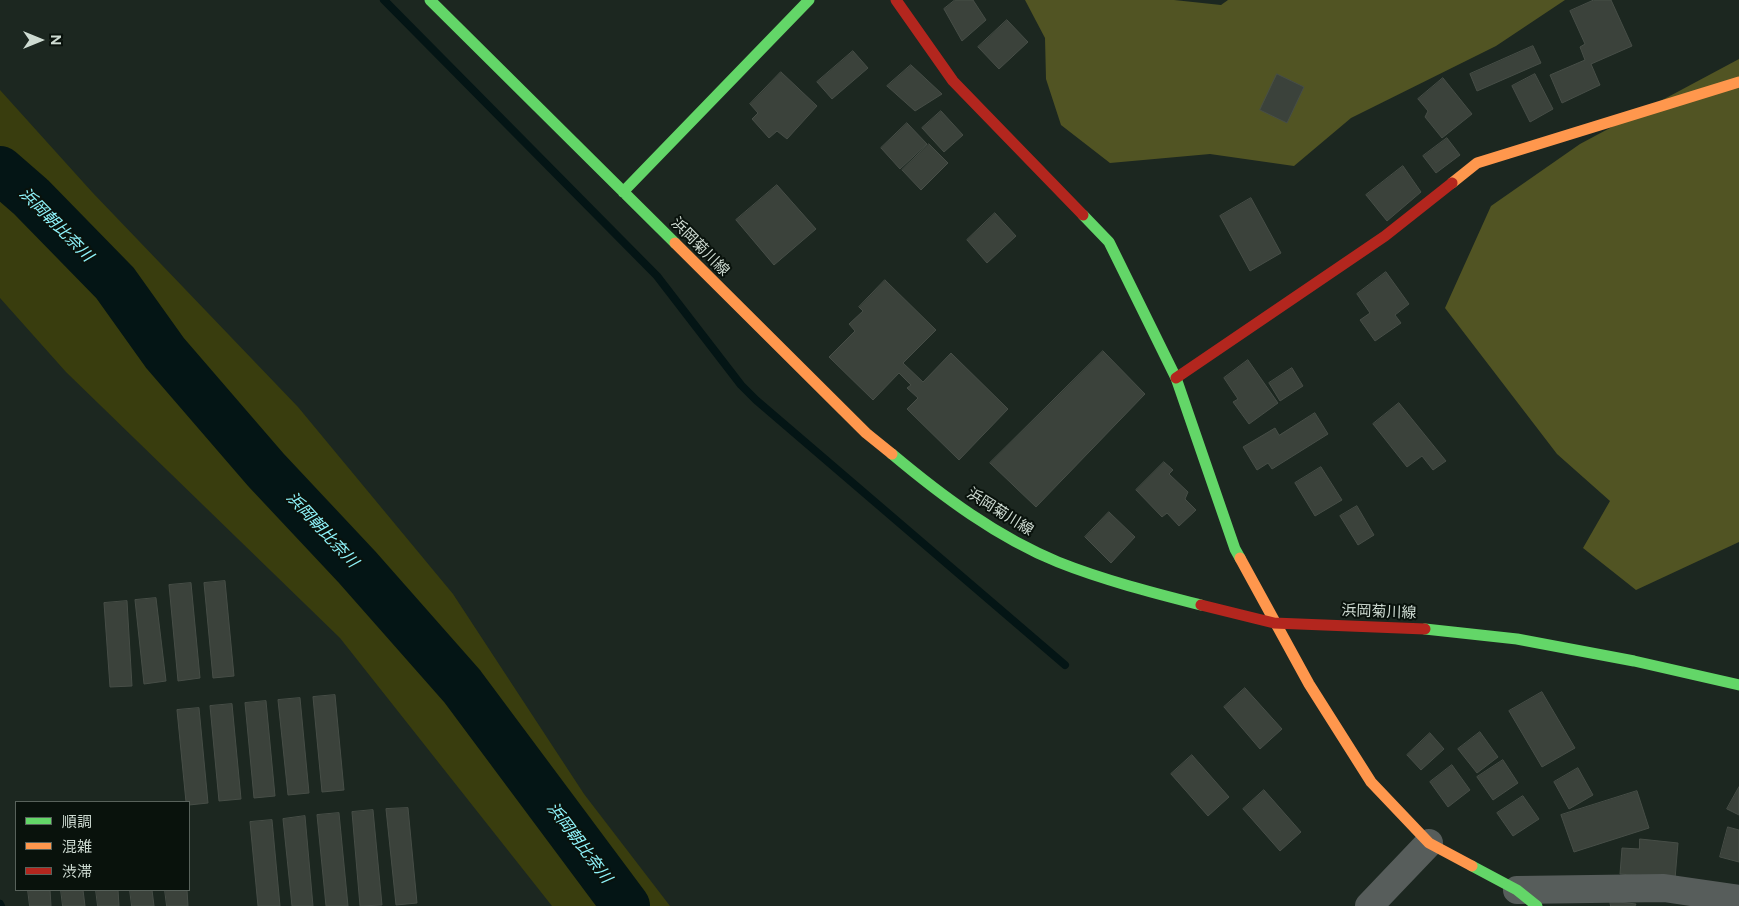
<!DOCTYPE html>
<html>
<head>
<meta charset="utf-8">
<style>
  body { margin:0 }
  #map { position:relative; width:1739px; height:906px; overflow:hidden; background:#1c2720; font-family:Figtree,"Noto Sans JP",sans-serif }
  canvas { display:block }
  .legend { position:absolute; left:15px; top:801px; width:175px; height:90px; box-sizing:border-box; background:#09120c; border:1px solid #58625b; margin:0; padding:6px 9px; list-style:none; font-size:15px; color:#cedbd2 }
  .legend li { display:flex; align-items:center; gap:10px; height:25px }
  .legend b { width:25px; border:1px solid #58625b }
  .north { position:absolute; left:15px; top:15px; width:50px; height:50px; -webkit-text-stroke:4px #09120c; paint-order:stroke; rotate:90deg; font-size:14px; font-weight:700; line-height:20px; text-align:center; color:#cedbd2 }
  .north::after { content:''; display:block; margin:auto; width:18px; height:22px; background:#cedbd2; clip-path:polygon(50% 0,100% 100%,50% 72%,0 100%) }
</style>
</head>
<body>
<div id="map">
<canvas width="1739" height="906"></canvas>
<ul class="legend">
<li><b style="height:6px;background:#63d668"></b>順調</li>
<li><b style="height:6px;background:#ff974d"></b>混雑</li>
<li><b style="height:6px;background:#b3261e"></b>渋滞</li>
</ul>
<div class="north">N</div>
</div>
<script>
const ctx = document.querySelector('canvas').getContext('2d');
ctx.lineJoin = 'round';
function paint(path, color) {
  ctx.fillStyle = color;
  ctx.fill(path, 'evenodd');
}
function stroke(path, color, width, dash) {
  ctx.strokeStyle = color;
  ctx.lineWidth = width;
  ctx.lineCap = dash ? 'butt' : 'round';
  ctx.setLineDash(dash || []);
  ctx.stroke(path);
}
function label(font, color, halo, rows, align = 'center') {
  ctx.font = font + ' Figtree,"Noto Sans JP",sans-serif';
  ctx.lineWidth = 4;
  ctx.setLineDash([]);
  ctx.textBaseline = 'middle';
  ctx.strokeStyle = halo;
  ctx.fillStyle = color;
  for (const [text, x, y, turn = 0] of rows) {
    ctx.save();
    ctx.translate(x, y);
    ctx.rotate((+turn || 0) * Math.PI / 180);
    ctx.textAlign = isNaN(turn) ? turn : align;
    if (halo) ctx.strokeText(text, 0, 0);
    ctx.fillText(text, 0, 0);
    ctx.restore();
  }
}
paint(new Path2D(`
  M0,90l92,102 206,215 155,187 131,200 86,112h-118l-212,-268 -274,-266 -66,-74z`), '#393d0e');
paint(new Path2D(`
  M1025,0h149l47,5 7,-5h337l-69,46 -145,72 -57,48 -84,-12 -100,9 -49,-38 -15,-46 -1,-41z
  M1739,59v483l-103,48 -53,-42 27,-47 -53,-47 -112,-146 46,-102 89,-62z`), '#515423');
stroke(new Path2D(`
  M384,0l273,276 84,109 15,15 309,265
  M0,904l1,2`), '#041515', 8);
stroke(new Path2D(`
  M0,170l31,27 84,86 50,70 101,117 91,97 105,119 164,220`), '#041515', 48);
const building = new Path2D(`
  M955,0h18l13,20 -24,21 -18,-32z
  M1594,0h17l21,46 -41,18 9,21 -38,18 -12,-28 35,-15 -5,-13 5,-3 -15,-33z
  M1007,20l21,22 -29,27 -21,-22z
  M1533,46l8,17 -64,28 -7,-17z
  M853,51l15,17 -36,31 -15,-17z
  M911,65l31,29 -27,17 -28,-25z
  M781,72l36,34 -30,33 -10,-8 -8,7 -17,-19 6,-6 -8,-9z
  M1277,74l27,13 -17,36 -27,-13z
  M1535,74l18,35 -23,13 -18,-36z
  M1443,78l29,36 -30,24 -17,-21 3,-6 -10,-12z
  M941,111l22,24 -19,17 -22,-24z
  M907,123l20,21 -27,25 -19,-21z
  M1447,138l13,17 -24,18 -13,-17z
  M929,144l19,19 -27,27 -19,-20z
  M1403,166l18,26 -34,29 -21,-26z
  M777,185l39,44 -42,36 -38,-45z
  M1251,198l30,55 -31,18 -30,-55z
  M995,213l21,23 -29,27 -20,-23z
  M1386,272l23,32 -14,11 6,8 -26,18 -15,-21 10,-7 -13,-19z
  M885,280l51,50 -33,33 20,19 28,-29 57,56 -49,51 -52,-51 11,-11 -11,-10 4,-3 -12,-12 -26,27 -44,-43 26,-26 -6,-7 14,-13 -4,-4z
  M1103,351l42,43 -109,113 -46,-44z
  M1248,360l30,43 -29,21 -16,-22 5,-3 -14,-21z
  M1292,368l11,18 -23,15 -11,-18z
  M1399,403l47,58 -13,9 -11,-14 -15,11 -34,-43z
  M1315,413l13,21 -56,35 -4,-6 -11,7 -14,-23 32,-19 4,7z
  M1164,462l9,8 -4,4 19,18 -3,7 11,11 -17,16 -12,-13 -5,4 -26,-27z
  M1321,467l21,33 -27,16 -20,-33z
  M1357,506l17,29 -16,10 -18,-29z
  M1109,512l26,25 -24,26 -26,-26z
  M225,581l9,95 -21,2 -9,-95z
  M191,583l9,95 -22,3 -9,-96z
  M156,598l10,83 -22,3 -9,-84z
  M127,601l5,85 -22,1 -6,-84z
  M1245,688l37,41 -22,20 -36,-42z
  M1542,692l33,56 -33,19 -33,-56z
  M335,695l9,95 -22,2 -9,-95z
  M300,698l9,95 -21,2 -10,-95z
  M266,701l9,95 -21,2 -9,-95z
  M232,704l9,95 -22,2 -9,-95z
  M199,708l9,95 -19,2v-3h-3l-9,-92z
  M1480,732l18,25 -21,16 -19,-24z
  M1430,733l14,16 -23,21 -14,-15z
  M1192,755l37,42 -21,19 -37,-42z
  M1503,760l15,23 -25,17 -16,-23z
  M1452,765l18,25 -22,17 -18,-25z
  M1578,768l15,27 -24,14 -15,-27z
  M1739,787v28l-12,-6z
  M1264,790l37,42 -21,19 -37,-42z
  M1637,791l12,37 -75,24 -13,-37z
  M1523,796l16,23 -26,17 -16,-23z
  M408,808l9,95 -21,2 -10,-96z
  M373,810l9,95 -22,1 -8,-94z
  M339,813l9,93h-22l-9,-91z
  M305,816l8,90h-21l-9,-87z
  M272,820l8,86h-22l-8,-84z
  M1728,827l11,3v32l-19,-5z
  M1640,839l38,4 -3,36 -55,-5 2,-26 17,1z
  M28,890h22l1,16h-21z
  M61,890h22l2,16h-22z
  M96,890h22l1,16h-21z
  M130,890h22l2,16h-22z
  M165,890h22l1,16h-21z
  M1610,901l26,3 -1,2h-24z`);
paint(building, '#3b423b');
stroke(building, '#474e47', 1);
stroke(new Path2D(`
  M1517,890l147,-2 75,11
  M1369,906l60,-63`), '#575d5b', 28);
stroke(new Path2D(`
  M430,0l245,243
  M623,192l186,-192
  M1083,215l26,27 67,136 59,171 5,9
  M892,454c50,42 105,83 166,108 45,18 96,31 143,43
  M1425,629l92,10 117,22 105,24
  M1472,866l45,24 20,16`), '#63d668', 11);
stroke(new Path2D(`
  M1452,183l25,-20 262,-81
  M675,243l191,190 26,21
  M1240,558l69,126 62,98 58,61 43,23`), '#ff974d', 11);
stroke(new Path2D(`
  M896,0l57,81 130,134
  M1176,378l209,-142 67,-53
  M1201,605l73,18 151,6`), '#b3261e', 11);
label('15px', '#cedbd2', '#09120c', [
  ["浜岡菊川線",700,247,45],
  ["浜岡菊川線",1000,512,32],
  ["浜岡菊川線",1379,612,2]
]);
label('italic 16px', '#8ff4fb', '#09120c', [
  ["浜岡朝比奈川",56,225,45],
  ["浜岡朝比奈川",322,530,47],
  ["浜岡朝比奈川",579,843,53]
]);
</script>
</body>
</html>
